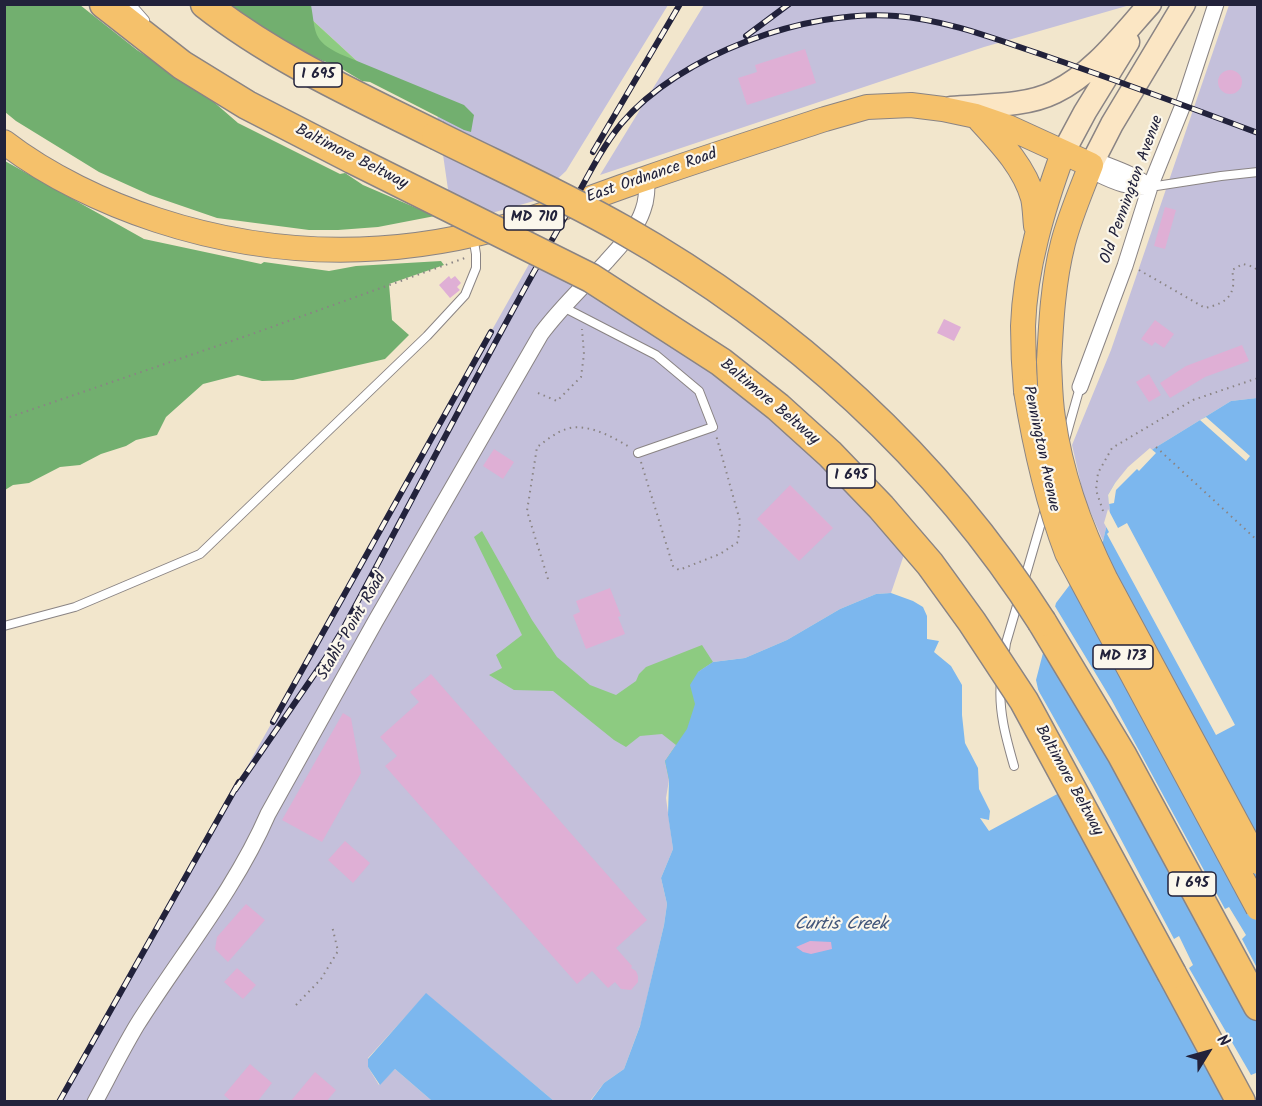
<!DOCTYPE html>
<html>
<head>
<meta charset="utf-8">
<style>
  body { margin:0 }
  #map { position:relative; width:1262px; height:1106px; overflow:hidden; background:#f2e6cc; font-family:Kalam,sans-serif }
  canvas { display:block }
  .frame { position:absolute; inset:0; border:6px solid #22223b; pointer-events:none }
  .north { position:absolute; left:1178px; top:1022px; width:60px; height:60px; -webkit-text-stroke:4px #fbf7ec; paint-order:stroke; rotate:53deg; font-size:16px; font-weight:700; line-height:24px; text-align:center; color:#22223b }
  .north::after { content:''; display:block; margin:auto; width:21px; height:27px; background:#22223b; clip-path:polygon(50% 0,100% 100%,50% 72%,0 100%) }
</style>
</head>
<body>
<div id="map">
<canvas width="1262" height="1106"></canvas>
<div class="frame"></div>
<div class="north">N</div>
</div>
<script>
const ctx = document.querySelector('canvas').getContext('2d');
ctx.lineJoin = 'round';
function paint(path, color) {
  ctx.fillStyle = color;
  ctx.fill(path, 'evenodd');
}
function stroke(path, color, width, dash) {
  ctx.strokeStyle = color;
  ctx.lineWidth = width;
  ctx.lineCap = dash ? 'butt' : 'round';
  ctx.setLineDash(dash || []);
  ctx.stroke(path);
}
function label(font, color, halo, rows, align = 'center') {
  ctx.font = font + ' Kalam,sans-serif';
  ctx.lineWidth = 4.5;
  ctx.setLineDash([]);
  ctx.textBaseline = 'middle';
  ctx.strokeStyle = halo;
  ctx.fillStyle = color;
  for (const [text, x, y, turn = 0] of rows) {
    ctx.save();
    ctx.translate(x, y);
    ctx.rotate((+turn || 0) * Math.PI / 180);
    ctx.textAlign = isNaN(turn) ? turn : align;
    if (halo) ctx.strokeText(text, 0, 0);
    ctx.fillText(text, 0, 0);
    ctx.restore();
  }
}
paint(new Path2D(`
  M296,5h372l-102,166 -32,30 -81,23 -17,-118 -65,-32z
  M704,5h426l-146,42 -384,128z
  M1229,5h28v393l-26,3 -78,48 -45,46 2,16 -7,30 -19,-44 -12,-52 39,-95z
  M533,257l124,63 252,220 -18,53 -15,1 -36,15 -53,31 -42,18 -32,4 -26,67 -22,32 4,19 -3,18 7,51 -12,29 6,26 -3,21 -23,98 -17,46 -20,14 -14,18h-36l-128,-107 -58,64v9l11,18 16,-16 37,32 -373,1z`), '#c4c0db');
paint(new Path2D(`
  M296,5l75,69 -54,-23z
  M482,531l50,89 25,37 33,28 26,10 20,-14 3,-7 7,-7 56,-22 11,17 -15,10 39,35 -68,88v-15l-4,-19 11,-16 -14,-11 -22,2 -14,11 -12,-7 -61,-49 -39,-1 -25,-15 13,-7 -6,-13 26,-20 -48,-98z`), '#8dcb81');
paint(new Path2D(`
  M4,5h76l57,45 71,47 30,26 102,51 5,-1 18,12 72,31 -57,11 -40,3h-29l-92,-12 -67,-23 -51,-23 -83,-51 -11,-9z
  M227,5h84c5,28 1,35 29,49l124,51 10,10 -3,17 -7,-2 -94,-48 -8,-1 -30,-18c-14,1 -88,-48 -105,-58z
  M5,161l139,78 117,25 3,-2 65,9 27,-5 85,-5 3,4 -55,19 3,36 17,15 -24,24 -92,21 -31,1 -24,-6 -35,9 -37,33 -9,18 -21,5 -10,6 -25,8 -21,11 -20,2 -31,16 -16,2 -8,5z`), '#72af6f');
paint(new Path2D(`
  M1257,398v703l-667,1 14,-19 20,-14 16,-43 24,-101 3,-21 -6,-26 12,-29 -5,-34 1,-35 -4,-19 22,-32 8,-25 -5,-19 8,-13 15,-10 32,-4 42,-18 53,-31 36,-15 15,-1 22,8 10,6 4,9v23l12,2 -5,11 17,14 11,19v30l3,28 13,25 1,21 11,22 -1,9 -9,-2 9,13 72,-39 -25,-112 20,-77 47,-62 7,-30 -2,-16 7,-12 38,-34 78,-48z
  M426,993l128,108h-122l-37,-32 -15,16 -12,-18v-8z`), '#7cb7ee');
paint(new Path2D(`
  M1206,417l44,39 -4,5 -46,-41z
  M1150,448l6,5 -17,18 -2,-2 -21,21 -2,13 -5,1 -1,-9 7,-12 13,-16z
  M1108,509l10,19 9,-5 108,202 -19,10 -109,-201 2,-2 -5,-9z
  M1053,603l58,96 114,210 4,-2 17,28 -4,4 15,29v52l-213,-385z
  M1033,681l59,104 82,154 5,-3 14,29 -4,3 62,107 5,-2 1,3v25h-31l-61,-122 -5,3 -117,-252z`), '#f2e6cc');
paint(new Path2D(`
  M805,49l11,34 -69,22 -9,-27 19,-6 -2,-7z
  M1218 82a12 12 0 1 1 24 0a12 12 0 1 1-24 0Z
  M1165,207l11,3 -11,39 -11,-3z
  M449,276l2,3 4,-3 6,7 -4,4 3,3 -10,8 -11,-13z
  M944,319l17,8 -7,14 -17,-8z
  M1155,320l19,14 -10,14 -9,-6 -3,4 -11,-7z
  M1242,345l7,16 -44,16 -35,21 -10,-15 26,-17z
  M1149,374l12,21 -12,7 -13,-20z
  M494,449l20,13 -11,17 -20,-13z
  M790,485l43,43 -34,33 -42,-42z
  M610,588l11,28 -3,1 7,17 -39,15 -13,-34 7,-3 -4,-11z
  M431,674l216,246 -31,28 16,18 -1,2 5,3 2,5v6l-7,8 -10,-1 -6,-7 -7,6 -16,-17 -15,13 -192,-218 12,-10 -17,-19 39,-35 -9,-10z
  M343,713l8,5 10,55 -39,69 -40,-22z
  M345,841l25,22 -17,20 -25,-23z
  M246,904l19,16 -37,42 -13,-13 2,-12z
  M810,941l21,1 1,7 -21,5 -8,-2 -7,-5z
  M237,968l19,17 -13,14 -19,-17z
  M250,1064l22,19 -15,19h-25l-8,-7z
  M315,1072l21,18 -10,12h-36z`), '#dfafd5');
const service = new Path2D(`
  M131,4l14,16
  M1150,187l71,-11 37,-4
  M563,307l93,48 43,36 14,36 -75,26
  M1065,440l15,-53
  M1024,581l21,-72
  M4,626l71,-19 125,-53 227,-218 38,-41 11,-27v-14l-3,-18
  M1004,657l2,-14 12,-41
  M1001,681c-3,29 5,57 13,85`);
const minor = new Path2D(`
  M1091,165l4,2 3,7c18,9 32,14 52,13
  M1095,167l7,-4c18,7 33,12 48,24
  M1080,387l45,-121 25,-79 33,-82 33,-101
  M95,1102c14,-26 27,-52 42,-77 44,-70 98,-135 131,-211l107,-192 166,-288c19,-26 43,-48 65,-72 14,-16 30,-31 37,-52 4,-10 4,-21 4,-32`);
const secondary = new Path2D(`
  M951,108c33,-3 74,-1 104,-16 39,-19 67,-57 95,-88
  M1063,153l22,-41 43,-70
  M1091,165l21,-41 72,-120`);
const primary = new Path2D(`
  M977,117c22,24 47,49 56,81 2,9 2,19 3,28
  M4,142c44,34 101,61 153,78 113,37 226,39 340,9 50,-14 98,-33 147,-50 60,-21 120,-40 181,-60l42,-12 44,-2 32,4 33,7 32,11 83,38c-10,26 -21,51 -28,78 -10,39 -12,80 -14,119
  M1026,391c-2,-22 -3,-44 -3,-65 2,-59 20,-118 40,-173`);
const motorway = new Path2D(`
  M104,4l78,61 65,40 105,54
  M205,4c70,55 153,92 231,131
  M1042,622l80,133 136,251
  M1172,974l69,128`);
stroke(service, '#8a8484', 10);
stroke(minor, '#8a8484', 17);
stroke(secondary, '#8a8484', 25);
stroke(primary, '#8a8484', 26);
stroke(motorway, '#8a8484', 31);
stroke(new Path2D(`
  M1139,270l66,38c23,-5 32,-14 27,-38l11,-6 11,3 4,4
  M538,393l19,8 24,-24 3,-23 -2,-25
  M4,419l248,-85 213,-76
  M1156,447l102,94
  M641,462l32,104 6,4 41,-16 18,-12 2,-21 -24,-86
  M1103,511l-7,-21 2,-17 14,-25 81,-48 65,-22
  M548,579l-21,-68 10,-64c10,-7 20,-16 33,-19 20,-4 45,10 61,20
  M296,1005l25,-26 17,-28 -6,-25`), '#8a8484', 2, [1.5, 4.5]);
stroke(service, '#fff', 8);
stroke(minor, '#fff', 15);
stroke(secondary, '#fbe6c4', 22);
stroke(primary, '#f5c16b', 24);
stroke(motorway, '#f5c16b', 28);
const rail = new Path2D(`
  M746,36l43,-32
  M593,152l87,-148
  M273,722l218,-390
  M235,790l90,-131 18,-30c63,-117 124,-236 188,-352 16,-28 31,-55 47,-83 13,-24 26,-49 43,-70 59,-70 186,-115 275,-108 51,4 99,23 147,39 72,25 143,51 215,78
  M59,1102l180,-320`);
stroke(rail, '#22223b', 6);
stroke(rail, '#fbf7ec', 4, [11]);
const primaryBridge = new Path2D(`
  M1049,362c1,19 1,38 4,56 8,58 27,110 53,162l152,282
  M1026,391c9,56 21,109 41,162l191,355`);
const motorwayBridge = new Path2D(`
  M436,135c62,31 126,60 186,94 169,96 316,229 420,393
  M352,159l239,119 130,84 57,45 52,47 51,53 49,57 42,58 52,79 148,273`);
stroke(primaryBridge, '#8a8484', 26, []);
stroke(motorwayBridge, '#8a8484', 31, []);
stroke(primaryBridge, '#f5c16b', 24);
stroke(motorwayBridge, '#f5c16b', 28);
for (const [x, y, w] of [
  [318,75,48],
  [534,218,60],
  [851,476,48],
  [1123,657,60],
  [1192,884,48]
]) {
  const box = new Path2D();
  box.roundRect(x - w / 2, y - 12, w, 24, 4.5);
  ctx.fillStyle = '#fbf7ec';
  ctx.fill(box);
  stroke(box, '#22223b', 1.5);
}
label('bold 15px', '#22223b', null, [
  ["I 695",318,75],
  ["MD 710",534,218],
  ["I 695",851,476],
  ["MD 173",1123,657],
  ["I 695",1192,884]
]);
label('16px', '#22223b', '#fbf7ec', [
  ["Baltimore Beltway",351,158,27],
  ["East Ordnance Road",652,177,-19],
  ["Old Pennington Avenue",1133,190,-70],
  ["Baltimore Beltway",769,403,40],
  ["Pennington Avenue",1040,449,78],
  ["Stahls Point Road",353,627,-60],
  ["Baltimore Beltway",1068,781,61]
]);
label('italic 18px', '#42567a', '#fbf7ec', [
  ["Curtis Creek",841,926]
]);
</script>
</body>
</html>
